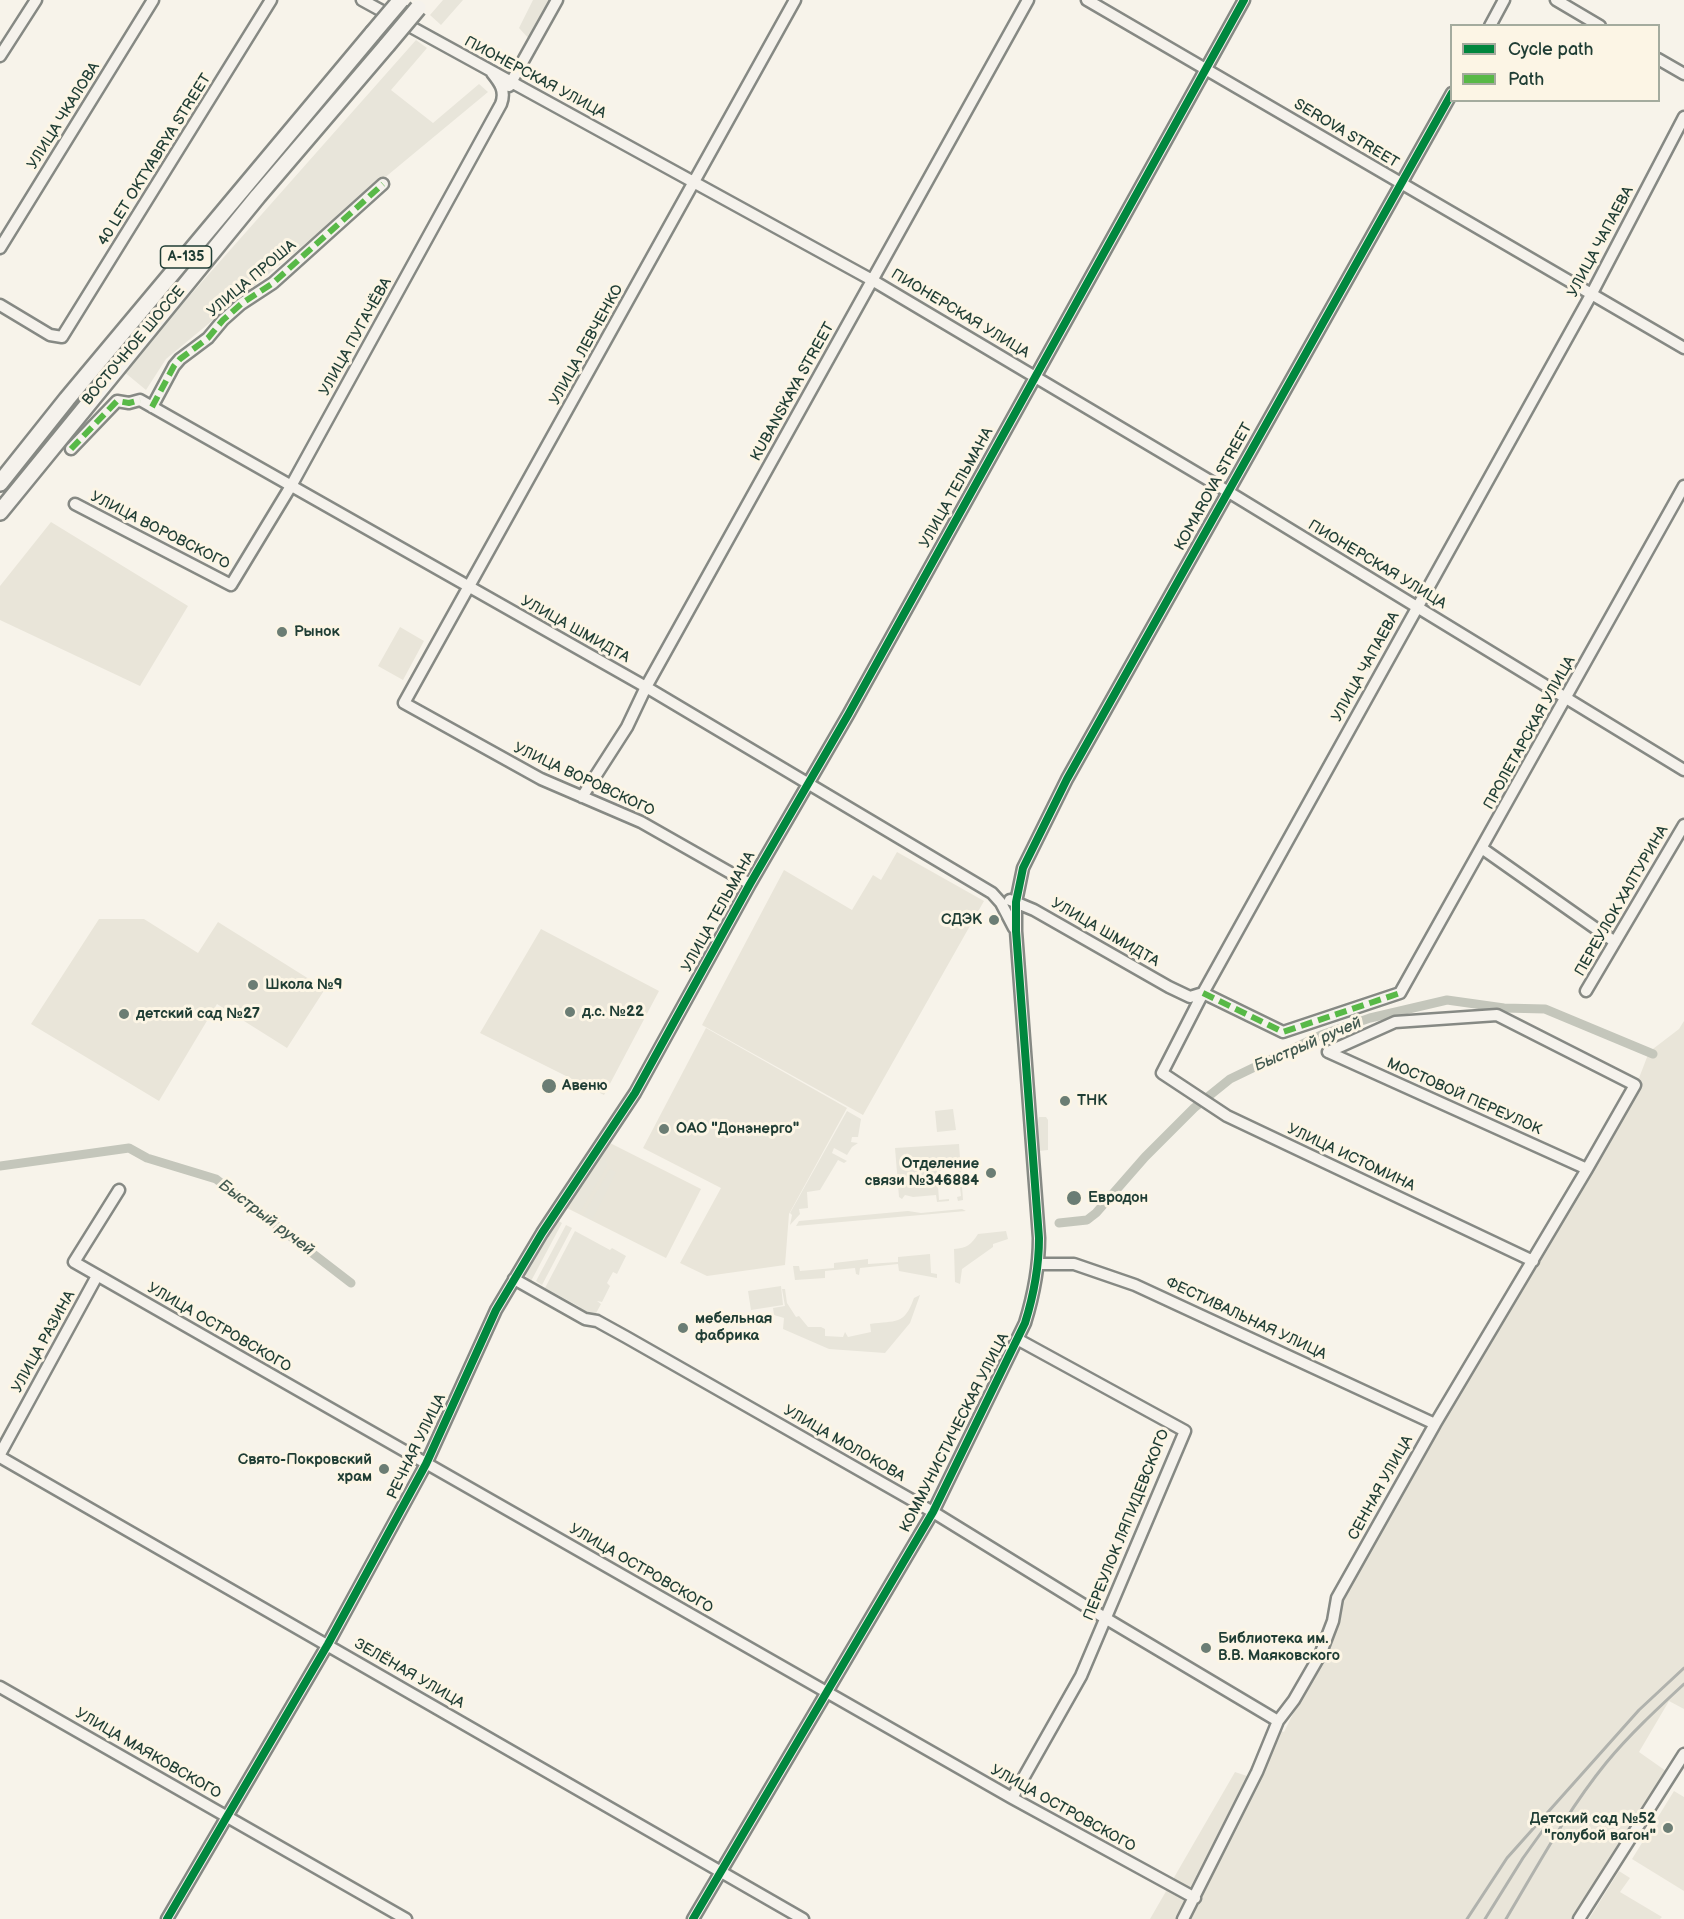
<!DOCTYPE html>
<html>
<head>
<meta charset="utf-8">
<style>
  body { margin:0 }
  #map { position:relative; width:1684px; height:1919px; overflow:hidden; background:#f7f3ea; font-family:"Balsamiq Sans",sans-serif }
  canvas { display:block }
  .legend { position:absolute; left:1450px; top:24px; width:210px; height:78px; box-sizing:border-box; background:#fcf5e5; border:2px solid #a4ab9e; margin:0; padding:8px 10px; list-style:none; font-size:18px; color:#1f3d34 }
  .legend li { display:flex; align-items:center; gap:12px; height:30px }
  .legend b { width:30px; border:2px solid #a4ab9e }
</style>
</head>
<body>
<div id="map">
<canvas width="1684" height="1919"></canvas>
<ul class="legend">
<li><b style="height:8px;background:#00873e"></b>Cycle path</li>
<li><b style="height:8px;background:#58b947"></b>Path</li>
</ul>
</div>
<script>
const ctx = document.querySelector('canvas').getContext('2d');
ctx.lineJoin = 'round';
function paint(path, color) {
  ctx.fillStyle = color;
  ctx.fill(path, 'evenodd');
}
function stroke(path, color, width, dash) {
  ctx.strokeStyle = color;
  ctx.lineWidth = width;
  ctx.lineCap = dash ? 'butt' : 'round';
  ctx.setLineDash(dash || []);
  ctx.stroke(path);
}
function label(font, color, halo, rows, align = 'center') {
  ctx.font = font + ' "Balsamiq Sans",sans-serif';
  ctx.lineWidth = 6;
  ctx.setLineDash([]);
  ctx.textBaseline = 'middle';
  ctx.strokeStyle = halo;
  ctx.fillStyle = color;
  for (const [text, x, y, turn = 0] of rows) {
    ctx.save();
    ctx.translate(x, y);
    ctx.rotate((+turn || 0) * Math.PI / 180);
    ctx.textAlign = isNaN(turn) ? turn : align;
    if (halo) ctx.strokeText(text, 0, 0);
    ctx.fillText(text, 0, 0);
    ctx.restore();
  }
}
paint(new Path2D(`
  M51,522l137,84 -48,80 -140,-66v-34z
  M400,627l24,14 -21,39 -25,-14z
  M897,852l87,49 -121,214 -161,-90 82,-155 68,40 21,-35 8,5z
  M99,919h45l54,34 20,-31 107,67 -38,59 -70,-44 -58,97 -128,-77z
  M541,929l118,62 -55,104 -124,-62z
  M1684,1021v688l-15,-8 -30,51 27,19 -92,148h-424l85,-147 15,5 24,-49 10,4 57,-115 3,-24 246,-422 44,-80 15,-39 30,-23z
  M706,1028l141,80 -58,106 -4,51 -78,11 -27,-13 41,-75 -78,-40z
  M610,1143l91,46 -35,69 -103,-52z
  M1674,1791l10,6v94l-52,-32z
  M1619,1871l11,7 -10,14 42,25 -2,2h-71z`), '#e9e5d9');
paint(new Path2D(`
  M443,0h20l-22,25 -11,-10z
  M533,0h19l-21,41 -12,-13z
  M416,40l11,8 -36,42 42,33 46,-39 9,8 -322,267 -20,31 -23,-19z
  M953,1109l3,21 -19,2 -2,-21z
  M847,1111l14,8 -3,18h-6l-1,5 7,1 -6,4 -5,8 -13,-7 -2,5 15,8 -3,2 -6,-3 -18,30 -13,2 1,16 -9,1 1,5 -10,11 2,-10 -2,-2z
  M1039,1117h7l2,3v30l-9,1 -3,-25z
  M959,1144l4,56 -5,1 -1,-4 4,-1 -3,-27 -21,2 2,29 10,-1v2l-12,1 -1,-7 -23,2 -8,-2 -3,4 -3,-2 -4,-49z
  M605,1155l2,11 -27,46 -7,-3 -1,-8z
  M610,1169l6,3 -24,48 -9,-5z
  M962,1209l4,2 -170,15 3,-5 109,-10 13,2z
  M557,1220l5,3 -32,60 -6,-11z
  M566,1225l6,3 -30,57 -6,-4z
  M575,1231l35,19 2,-2 14,8 -9,18 -4,-2 -6,11 3,3 -8,16 -5,-1 4,3 -6,11 -3,1 -13,-7 1,-2 -35,-19z
  M1006,1231l2,8 -15,5v3l-31,22 -2,15 -5,-2 -1,-33c13,-1 17,-4 24,-15z
  M930,1254l1,19 6,1v4l-38,-7 -1,-7 -38,4 -1,7 -3,-1 -1,-6 -30,3v7l-30,2 -2,-14h6l1,5 34,-3v-5l34,-4v5l30,-2v-5z
  M781,1286l2,19 -32,5 -3,-19z
  M782,1289h3l2,14 9,14 3,-1 9,11h13l4,2v7l18,1 2,-5 3,5 23,-5 -1,-8c26,-4 34,2 44,-26l6,-3 -10,28 -25,30 -56,-4 -46,-20 1,-11 -10,-3 -1,-7 12,-2z`), '#e8e5da');
stroke(new Path2D(`
  M0,1166l129,-18 18,10 69,21 135,104
  M1059,1223l28,-3 9,-7 49,-56 49,-49 36,-29 91,-44 49,-17 77,-18 57,8 41,1 108,45`), '#c4c6bb', 9);
const minor = new Path2D(`
  M362,0l510,280 355,211 457,279
  M1087,0l597,348
  M1556,0l44,26
  M1490,26l14,-26
  M0,56l36,-56
  M1658,59l26,15
  M509,86l48,-86
  M0,248l153,-248
  M0,305l50,30 12,2 209,-337
  M152,407l22,-41 6,-7 28,-21 15,-18 18,-16 32,-21 110,-99
  M71,449l46,-48 12,2 11,-3 506,287 346,206 9,10 13,25
  M75,504l156,81 60,-99 210,-382c5,-13 -1,-21 -9,-31
  M582,797l45,-70 19,-40 382,-687
  M1483,849l132,93
  M750,884l-109,-62 -100,-43 -137,-76 391,-703
  M1010,900l24,10 135,77 21,10 13,-4 80,39 117,-39 284,-507
  M1586,991l98,-166
  M1328,1052l259,117
  M119,1190l-45,72 938,536 183,100
  M1533,1261l-306,-145 -65,-43 41,-80 388,-698 93,-178
  M1039,1264h35l61,21 300,139
  M514,1279l71,40 12,2 29,16 307,175 172,106 173,103
  M0,1454l97,-178
  M0,1457l803,462
  M0,1687l406,232
  M1012,1798l69,-122 104,-245 -168,-92
  M167,1919l161,-275 98,-180 70,-154 46,-77 93,-140 115,-209 98,-169 396,-715
  M693,1919l240,-407 92,-189c9,-29 14,-55 14,-85l-23,-307v-29l7,-34 44,-89 385,-686
  M1183,1919l74,-147 21,-51 16,-21 26,-45 13,-34 4,-23 98,-174 152,-255 48,-84 -138,-70 -102,7 -67,30
  M1579,1919l105,-165`);
const highway = new Path2D(`
  M0,483l67,-84 306,-366
  M0,512l258,-316 129,-151`);
stroke(minor, '#868984', 15);
stroke(highway, '#868984', 20);
stroke(minor, '#f5f2ec', 10);
stroke(highway, '#f5f2ec', 15);
stroke(new Path2D(`
  M1467,1919l40,-61 132,-148 45,-42
  M1485,1919l38,-61 28,-39
  M1506,1919c31,-52 61,-108 100,-156 23,-28 51,-54 78,-79`), '#b0b2ad', 3);
const highwayBridge = new Path2D(`
  M373,33l28,-33
  M387,45l31,-37`);
stroke(highwayBridge, '#868984', 20, []);
stroke(highwayBridge, '#f5f2ec', 15);
stroke(new Path2D(`
  M152,407l22,-41 6,-7 28,-21 15,-18 18,-16 32,-21 110,-99
  M71,449l46,-48 12,2 11,-3
  M1203,993l80,39 117,-39`), '#58b947', 6, [12, 6]);
stroke(new Path2D(`
  M167,1919l161,-275 98,-180 70,-154 46,-77 93,-140 115,-209 98,-169 396,-715
  M693,1919l240,-407 92,-189c9,-29 14,-55 14,-85l-23,-307v-29l7,-34 44,-89 385,-686`), '#00873e', 8);
for (const [x, y, r, color] of [
  [282,632,6,"#6b7d74"],
  [994,920,6,"#6b7d74"],
  [253,985,6,"#6b7d74"],
  [570,1012,6,"#6b7d74"],
  [124,1014,6,"#6b7d74"],
  [549,1086,8,"#6b7d74"],
  [1065,1101,6,"#6b7d74"],
  [664,1129,6,"#6b7d74"],
  [991,1173,6,"#6b7d74"],
  [1074,1198,8,"#6b7d74"],
  [683,1328,6,"#6b7d74"],
  [384,1469,6,"#6b7d74"],
  [1206,1648,6,"#6b7d74"],
  [1668,1828,6,"#6b7d74"]
]) {
  const dot = new Path2D();
  dot.arc(x, y, r, 0, 2 * Math.PI);
  ctx.fillStyle = color;
  ctx.fill(dot);
  stroke(dot, '#fcf5e5', 2);
}
for (const [x, y, w] of [
  [186,257,51]
]) {
  const box = new Path2D();
  box.roundRect(x - w / 2, y - 11, w, 22, 4.5);
  ctx.fillStyle = '#fcf5e5';
  ctx.fill(box);
  stroke(box, '#1f3d34', 1.5);
}
label('bold 14px', '#1f3d34', null, [
  ["А-135",186,257]
]);
label('15px', '#1f3d34', '#fcf5e5', [
  ["ПИОНЕРСКАЯ УЛИЦА",535,78,28],
  ["УЛИЦА ЧКАЛОВА",64,116,-58],
  ["SEROVA STREET",1346,134,31],
  ["40 LET OKTYABRYA STREET",155,160,-58],
  ["УЛИЦА ЧАПАЕВА",1601,242,-62],
  ["УЛИЦА ПРОША",252,279,-40],
  ["ПИОНЕРСКАЯ УЛИЦА",960,314,31],
  ["УЛИЦА ПУГАЧЁВА",356,337,-61],
  ["УЛИЦА ЛЕВЧЕНКО",587,345,-61],
  ["ВОСТОЧНОЕ ШОССЕ",134,346,-50],
  ["KUBANSKAYA STREET",793,392,-61],
  ["KOMAROVA STREET",1214,487,-61],
  ["УЛИЦА ТЕЛЬМАНА",957,488,-61],
  ["УЛИЦА ВОРОВСКОГО",160,531,27],
  ["ПИОНЕРСКАЯ УЛИЦА",1377,565,31],
  ["УЛИЦА ШМИДТА",575,630,29],
  ["УЛИЦА ЧАПАЕВА",1366,667,-61],
  ["ПРОЛЕТАРСКАЯ УЛИЦА",1530,733,-61],
  ["УЛИЦА ВОРОВСКОГО",584,780,25],
  ["ПЕРЕУЛОК ХАЛТУРИНА",1622,901,-60],
  ["УЛИЦА ТЕЛЬМАНА",719,912,-61],
  ["УЛИЦА ШМИДТА",1105,933,30],
  ["МОСТОВОЙ ПЕРЕУЛОК",1464,1097,24],
  ["УЛИЦА ИСТОМИНА",1351,1158,25],
  ["ФЕСТИВАЛЬНАЯ УЛИЦА",1246,1319,25],
  ["УЛИЦА ОСТРОВСКОГО",219,1328,30],
  ["УЛИЦА РАЗИНА",44,1342,-61],
  ["КОММУНИСТИЧЕСКАЯ УЛИЦА",955,1433,-63],
  ["УЛИЦА МОЛОКОВА",844,1444,30],
  ["РЕЧНАЯ УЛИЦА",417,1447,-64],
  ["СЕННАЯ УЛИЦА",1381,1488,-61],
  ["ПЕРЕУЛОК ЛЯПИДЕВСКОГО",1127,1525,-68],
  ["УЛИЦА ОСТРОВСКОГО",641,1569,30],
  ["ЗЕЛЁНАЯ УЛИЦА",409,1674,30],
  ["УЛИЦА МАЯКОВСКОГО",148,1754,30],
  ["УЛИЦА ОСТРОВСКОГО",1063,1809,29]
]);
label('bold 15px', '#1f3d34', '#fcf5e5', [
  ["Рынок",294,632],
  ["СДЭК",982,920,"right"],
  ["Школа №9",265,985],
  ["д.с. №22",582,1012],
  ["детский сад №27",136,1014],
  ["Авеню",562,1086],
  ["ТНК",1077,1101],
  ["ОАО \"Донэнерго\"",676,1129],
  ["Отделение",979,1164,"right"],
  ["связи №346884",979,1181,"right"],
  ["Евродон",1088,1198],
  ["мебельная",695,1319],
  ["фабрика",695,1336],
  ["Свято-Покровский",372,1460,"right"],
  ["храм",372,1477,"right"],
  ["Библиотека им.",1218,1639],
  ["В.В. Маяковского",1218,1656],
  ["Детский сад №52",1656,1819,"right"],
  ["\"голубой вагон\"",1656,1836,"right"]
], 'left');
label('italic 16px', '#435a51', '#fcf5e5', [
  ["Быстрый ручей",1308,1045,-23],
  ["Быстрый ручей",266,1218,37]
]);
</script>
</body>
</html>
